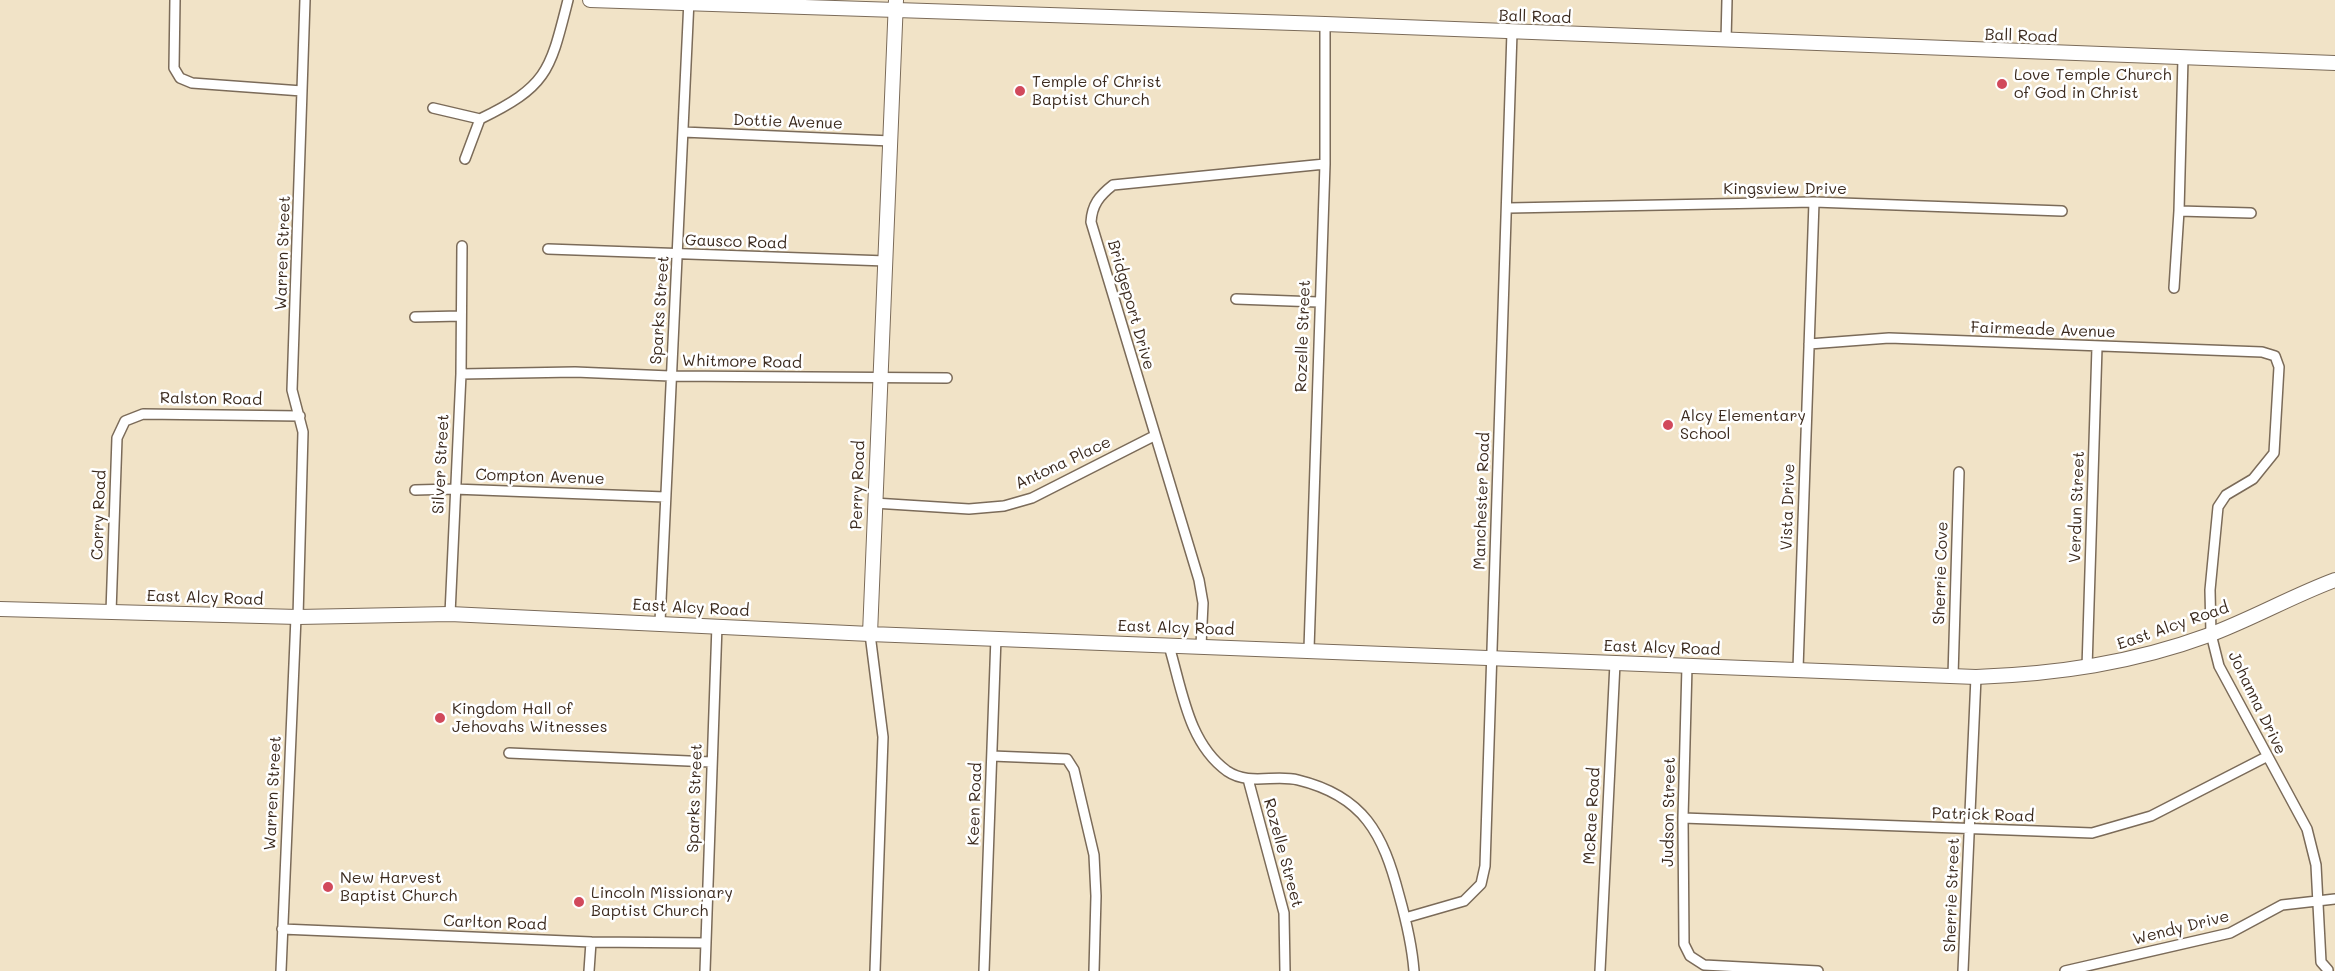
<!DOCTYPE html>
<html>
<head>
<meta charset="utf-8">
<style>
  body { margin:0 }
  canvas { display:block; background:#f1e3c7 }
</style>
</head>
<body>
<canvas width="2335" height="971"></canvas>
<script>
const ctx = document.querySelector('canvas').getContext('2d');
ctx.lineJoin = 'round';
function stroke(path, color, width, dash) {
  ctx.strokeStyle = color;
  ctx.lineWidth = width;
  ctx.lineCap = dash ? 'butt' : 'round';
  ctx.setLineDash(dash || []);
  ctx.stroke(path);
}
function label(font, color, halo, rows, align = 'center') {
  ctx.font = font + ' Mali,sans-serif';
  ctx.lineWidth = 5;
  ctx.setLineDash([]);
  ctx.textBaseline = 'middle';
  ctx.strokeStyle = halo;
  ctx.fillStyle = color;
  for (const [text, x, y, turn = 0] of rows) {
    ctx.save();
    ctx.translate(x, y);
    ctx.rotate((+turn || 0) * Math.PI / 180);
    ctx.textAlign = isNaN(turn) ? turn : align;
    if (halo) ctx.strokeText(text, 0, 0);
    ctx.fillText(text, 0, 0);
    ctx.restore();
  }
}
const street = new Path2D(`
  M175,0l-1,68 6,10 12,5 110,8
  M1726,41l1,-41
  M433,108l47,11c68,-33 70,-48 88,-119
  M683,132l208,9
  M465,159l15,-40
  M1509,208l305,-6 248,9
  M2179,211l72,2
  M548,249l338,12
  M2174,288l5,-77 4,-153
  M1236,299l82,3
  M415,317l46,-1
  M1809,344l80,-6 373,14 13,4 4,11 -5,86 -21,26 -27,16 -8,12 -8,83 1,44 8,32 88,163 9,36 5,97 7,8
  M461,374l114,-2 95,4 277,2
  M415,490l39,-1 211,8
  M874,503l95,6 35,-3 28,-8 122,-62
  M111,612l6,-174 8,-17 18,-7 157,2
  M450,614l11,-240 1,-128
  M298,617l5,-185 -11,-42 13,-390
  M660,622l29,-622
  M870,634l13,103 -8,234
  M1169,646c13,43 19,97 58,125 22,15 48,3 71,9 66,16 85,54 101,115 7,25 13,50 15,76
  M1201,646l2,-43 -4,-23 -108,-358c1,-17 8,-26 22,-37l212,-21
  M1309,649l16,-485v-140
  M1687,666l-4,152 1,126 6,12 14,9 114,6
  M2087,668l10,-321
  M1798,669l16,-467
  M1953,676l6,-204
  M509,753l202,9
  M992,756l75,3 7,11 20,85 2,41 -2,75
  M1248,779l36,134 1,58
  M1683,818l409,15 59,-17 115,-59
  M1405,918l59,-17 17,-17 4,-18 27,-834
  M282,929l309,13 115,1
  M281,971l15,-354
  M589,971l2,-29
  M705,971l12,-346
  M984,971l12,-334
  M1600,971l15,-308
  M1963,971l13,-294
  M2065,971l165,-38 52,-28 53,-6`);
const secondary = new Path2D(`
  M590,0l735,24 1010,39
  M0,609l298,8 152,-3 420,20 1106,43c81,-3 157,-14 233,-42 43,-16 83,-39 126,-55
  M870,634l26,-634`);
stroke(street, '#7b6b59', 12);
stroke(secondary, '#7b6b59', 16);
stroke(street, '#fff', 9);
stroke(secondary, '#fff', 14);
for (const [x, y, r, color] of [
  [2002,84,6,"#d1495b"],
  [1020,91,6,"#d1495b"],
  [1668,425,6,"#d1495b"],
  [440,718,6,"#d1495b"],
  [328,887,6,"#d1495b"],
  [579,902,6,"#d1495b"]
]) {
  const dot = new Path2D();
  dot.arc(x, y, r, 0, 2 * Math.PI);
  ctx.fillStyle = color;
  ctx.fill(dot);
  stroke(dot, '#fff', 2);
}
label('16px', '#3b2a1e', '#fff', [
  ["Ball Road",1535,17,2],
  ["Ball Road",2021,36,2],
  ["Dottie Avenue",788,122,2],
  ["Kingsview Drive",1785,189],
  ["Gausco Road",736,242,2],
  ["Warren Street",283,253,-88],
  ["Bridgeport Drive",1131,305,74],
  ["Sparks Street",660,310,-86],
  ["Fairmeade Avenue",2043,330,2],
  ["Rozelle Street",1303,336,-88],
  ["Whitmore Road",742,362,1],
  ["Ralston Road",211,399,1],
  ["Antona Place",1063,463,-25],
  ["Silver Street",441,464,-87],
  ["Compton Avenue",540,477,2],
  ["Perry Road",858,485,-88],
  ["Manchester Road",1482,501,-88],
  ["Vista Drive",1788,507,-88],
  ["Verdun Street",2077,507,-88],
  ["Corry Road",99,515,-88],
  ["Sherrie Cove",1941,573,-88],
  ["East Alcy Road",205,598,2],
  ["East Alcy Road",691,608,3],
  ["East Alcy Road",2173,626,-19],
  ["East Alcy Road",1176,628,2],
  ["East Alcy Road",1662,648,2],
  ["Johanna Drive",2257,703,64],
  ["Warren Street",273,793,-87],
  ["Sparks Street",695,798,-88],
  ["Keen Road",975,804,-88],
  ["Judson Street",1669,812,-89],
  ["Patrick Road",1983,815,2],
  ["McRae Road",1592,816,-87],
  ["Rozelle Street",1283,853,75],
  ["Sherrie Street",1952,895,-88],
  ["Carlton Road",495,923,2],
  ["Wendy Drive",2181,928,-14]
]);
label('16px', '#3b2a1e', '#fff', [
  ["Love Temple Church",2014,75],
  ["of God in Christ",2014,93],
  ["Temple of Christ",1032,82],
  ["Baptist Church",1032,100],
  ["Alcy Elementary",1680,416],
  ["School",1680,434],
  ["Kingdom Hall of",452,709],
  ["Jehovahs Witnesses",452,727],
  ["New Harvest",340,878],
  ["Baptist Church",340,896],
  ["Lincoln Missionary",591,893],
  ["Baptist Church",591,911]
], 'left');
</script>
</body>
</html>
